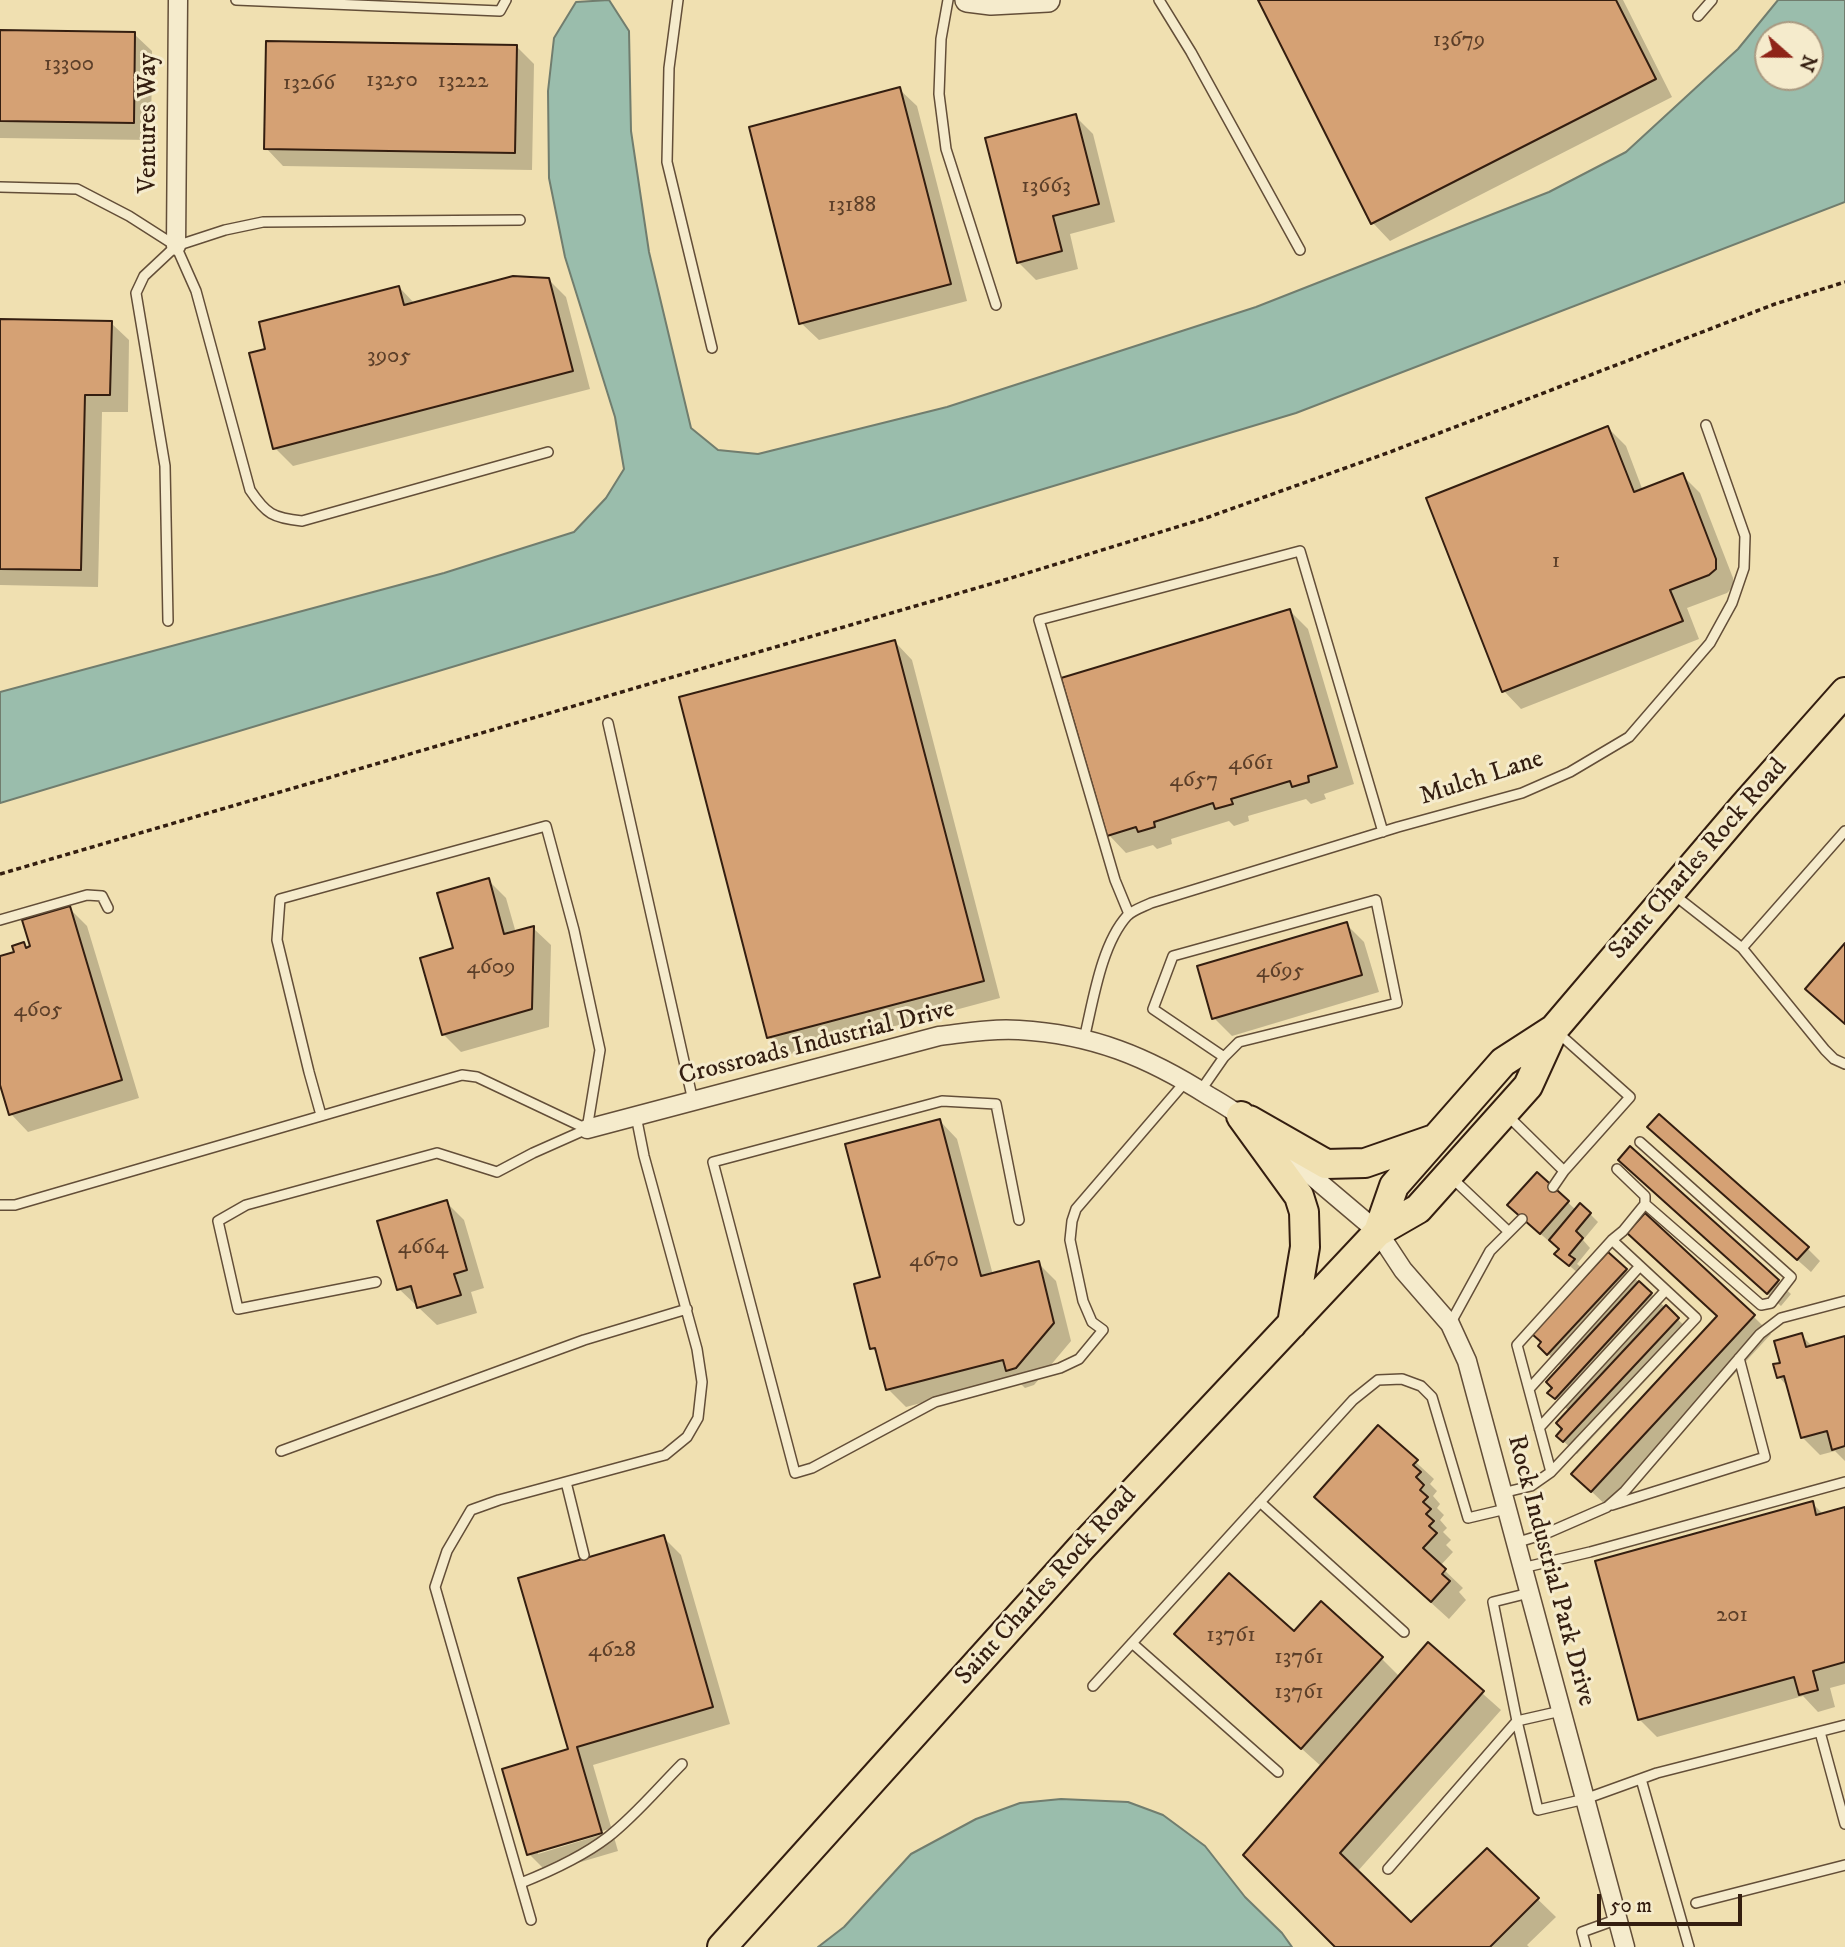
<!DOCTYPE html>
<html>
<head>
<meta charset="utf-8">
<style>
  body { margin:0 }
  #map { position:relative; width:1845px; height:1947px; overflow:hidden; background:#f0e0b1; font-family:"IM FELL DW Pica",serif }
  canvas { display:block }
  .north { position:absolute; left:1754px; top:21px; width:70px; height:70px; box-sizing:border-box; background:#f5ebcc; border:2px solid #a89981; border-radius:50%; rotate:111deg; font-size:19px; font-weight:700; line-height:28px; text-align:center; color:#341e10 }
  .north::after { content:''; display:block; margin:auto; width:24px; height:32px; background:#8f2418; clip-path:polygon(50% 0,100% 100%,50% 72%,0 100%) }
  .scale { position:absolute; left:1597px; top:1894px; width:145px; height:32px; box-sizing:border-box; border:4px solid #341e10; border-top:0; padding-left:9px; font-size:21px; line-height:24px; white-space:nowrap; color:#341e10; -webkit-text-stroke:5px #f5ebcc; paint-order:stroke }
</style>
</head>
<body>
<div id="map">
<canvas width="1845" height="1947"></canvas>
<div class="north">N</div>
<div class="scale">50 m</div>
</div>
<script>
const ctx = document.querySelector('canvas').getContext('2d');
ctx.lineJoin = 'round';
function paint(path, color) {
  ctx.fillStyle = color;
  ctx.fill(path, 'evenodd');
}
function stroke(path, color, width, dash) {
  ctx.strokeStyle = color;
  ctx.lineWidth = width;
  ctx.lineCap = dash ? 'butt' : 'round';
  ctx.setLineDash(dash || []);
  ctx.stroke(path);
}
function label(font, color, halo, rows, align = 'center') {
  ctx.font = font + ' "IM FELL DW Pica",serif';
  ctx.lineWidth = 6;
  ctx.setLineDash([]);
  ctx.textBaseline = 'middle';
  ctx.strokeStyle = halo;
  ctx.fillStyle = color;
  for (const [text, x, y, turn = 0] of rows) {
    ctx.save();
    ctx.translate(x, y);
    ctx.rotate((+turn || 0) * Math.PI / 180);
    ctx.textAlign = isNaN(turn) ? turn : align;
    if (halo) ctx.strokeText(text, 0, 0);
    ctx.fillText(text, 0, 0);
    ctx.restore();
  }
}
const water = new Path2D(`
  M609,0l20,31 2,100 18,121 42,176 27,22 40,4 189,-47 309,-100 293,-115 77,-40 112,-103 40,-49h67v202l-549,211 -1296,390v-111l444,-119 130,-41 32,-34 18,-29 -9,-52 -50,-160 -16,-79 -1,-87 6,-53 22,-36zM1810,35v42h-42v-42z
  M1061,1799l67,3 35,13 42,31 40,51 37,36 10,14h-474l26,-20 67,-73 65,-35 44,-16z`);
paint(water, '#9abdac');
stroke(water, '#717d6e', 2);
paint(new Path2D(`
  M1261,0h362l49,97 -282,144 -17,-18z
  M0,32l134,2 18,17 -1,89 -151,-2z
  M516,46l18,18 -2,106 -249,-4 -17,-18z
  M899,89l18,17 50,195 -148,39 -18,-17z
  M1075,116l18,18 22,88 -45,12 8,35 -42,11 -18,-18z
  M548,279l18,18 24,92 -297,77 -18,-18 -24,-93 17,-5 131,-63 16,17z
  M0,321l111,2 18,17 -1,72h-26l-4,175 -98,-2z
  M1608,428l18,18 17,45 39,-16 18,18 33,85v9l-6,6 -40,15 12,31 -178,70 -17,-18 -76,-192z
  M1290,611l18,18 46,155 -30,10 2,5 -15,5 -5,-5 -58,17 1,5 -15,5 -5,-5 -58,18 1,5 -15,5 -4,-4 -27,8 -17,-18z
  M895,642l17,18 88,338 -213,57 -18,-18z
  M488,880l18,18 10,35 17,-5 18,17 -2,82 -88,25 -18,-18 12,-84z
  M69,908l18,18 52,172 -111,34 -17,-18 -11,-35v-121l16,-5 8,-9 5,5z
  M1346,924l18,18 15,50 -147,44 -18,-18z
  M940,1121l17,18 36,136 45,-12 18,18 15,60 -37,44 -9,3 -10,-10 -109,29 -18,-18 -9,-34 -7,-7 10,-70z
  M1662,1140l145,108 13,13 -9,11z
  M1630,1148l161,146 -10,12 -148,-133z
  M1537,1174l39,36 14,4 8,8 -15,18 7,8 -13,16 5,4 -4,5 -13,-11 -4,-13 -5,-5 -2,2 -31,-28z
  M446,1202l18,18 20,68 -13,4 6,21 -40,12 -38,-36z
  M1626,1270l65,62 -114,122 -19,-18 6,-7 5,-18 -19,-18 12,-26 -22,-21z
  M1753,1316l18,18 -161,175 -19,-18z
  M1801,1335l12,12 32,-9v123l-10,-10 -15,4 -17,-17 -15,-51 -9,-10 3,-13z
  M1378,1427l56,52 -4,5 7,7 -4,5 7,8 -3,4 7,7 -4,5 7,8 -4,4 8,8 -5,5 7,7 -13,14 23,22 -4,4 7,8 -17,19 -115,-104z
  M1812,1503l12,12 21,-6v175l-15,4 5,19 -17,5 -15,-16 -146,41 -18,-18z
  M663,1537l18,18 49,169 -137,41 25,86 -71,21 -18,-18 41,-104zM609,1829l1,3 -72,22v-4z
  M1294,1634l87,24 19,19 28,-32 73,65 -144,162 54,53 76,-75 69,67 -29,28 2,2h-192l-15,-180 -128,-115z`), '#0003');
const building = new Path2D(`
  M1258,0h358l40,79 -285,145z
  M0,30l135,2 -1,91 -134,-2z
  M266,41l251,4 -2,108 -251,-4z
  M900,87l51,197 -152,40 -50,-197z
  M1076,114l23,90 -46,12 9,35 -45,12 -32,-125z
  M513,276l36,2 24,93 -300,78 -24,-96 16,-4 -6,-27 140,-36 5,19z
  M0,319l112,2 -2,74h-25l-4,175 -81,-1z
  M1608,426l26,66 49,-19 33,86v10l-7,6 -39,15 13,31 -181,71 -76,-194z
  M1290,609l47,158 -29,9 1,6 -17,5 -2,-6 -59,18 2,5 -18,5 -2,-6 -59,19 1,5 -17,5 -2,-5 -29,9 -46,-158z
  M895,640l89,341 -217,57 -88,-341z
  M489,878l15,56 30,-8 -2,83 -90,26 -22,-77 33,-10 -16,-55z
  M70,906l52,174 -113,35 -9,-30v-129l14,-4 -2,-6 12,-4 2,6 4,-2 -8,-26z
  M1347,922l15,53 -150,44 -15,-53z
  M1845,943v81l-40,-35z
  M1659,1114l150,133 -12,13 -150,-133z
  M940,1119l41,157 58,-15 15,62 -38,45 -10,3 -3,-11 -117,30 -11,-42 -5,1 -16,-65 26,-7 -35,-133z
  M1630,1146l149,134 -12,14 -149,-134z
  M1537,1172l32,29 -29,33 -33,-29z
  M447,1200l20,70 -13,4 7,21 -44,13 -6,-22 -14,4 -20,-69z
  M1580,1203l11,10 -15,18 7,7 -14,17 6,4 -6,7 -15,-12 5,-5 -10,-9z
  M1645,1213l110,102 -164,177 -20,-18 146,-158 -90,-83z
  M1608,1252l19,17 -80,86 -9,-9 3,-4 -9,-8z
  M1639,1281l13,12 -97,106 -8,-6 5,-5 -6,-6z
  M1666,1305l13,13 -116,124 -7,-6 6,-7 -6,-6z
  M1802,1333l4,14 39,-11v110l-13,4 -5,-19 -26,7 -17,-62 -7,2 -4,-14 7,-1 -6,-22z
  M1378,1425l40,35 -5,5 8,7 -5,5 8,8 -4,5 8,7 -5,5 8,7 -5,5 8,7 -5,5 8,7 -14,15 23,21 -4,5 8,7 -19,21 -117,-105z
  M1813,1501l3,14 29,-8v155l-32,9 5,19 -19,5 -5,-18 -156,43 -43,-159z
  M664,1535l49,172 -136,40 25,86 -75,22 -25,-86 66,-20 -50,-171z
  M1229,1573l65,58 27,-30 62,56 -82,92 -127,-115z
  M1428,1642l56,49 -144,162 71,69 76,-74 52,50 -49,49h-155l-92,-92z`);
paint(building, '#d5a174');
stroke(building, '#341e10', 2);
const service = new Path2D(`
  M236,0l264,11 6,-11
  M678,0l-9,68 -2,94 45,186
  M948,0l-7,39 -2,55 7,55 50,156
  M1159,0l32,52 109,198
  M1698,16l14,-16
  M0,187l77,2 52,27 47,30 20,45 54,199c16,24 23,28 52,31l246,-69
  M168,621l-3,-155 -29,-173 8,-17 32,-30 49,-16 38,-8 257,-2
  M608,723l85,378
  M1673,894l69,54 103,-117
  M1129,914l-14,-34 -76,-260 261,-69 83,281
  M0,920l87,-25 15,1 6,12
  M1742,948l83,102 9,9 11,5
  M1084,1039c9,-37 17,-94 43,-123 6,-6 16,-9 24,-13l247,-76 124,-34 48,-21 59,-35 81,-94 22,-40 12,-35 1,-32 -39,-111
  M1201,1090l23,-33 15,-15 158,-39 -21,-103 -203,56 -20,53 71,48
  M321,1115l-12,-43 -32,-132 3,-41 266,-73 28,104 26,120 -13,79
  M1508,1116l56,55
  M1617,1169l28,27v8
  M1452,1178l57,54
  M1553,1187l11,-16 66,-74 -74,-66
  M0,1205h15l447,-130 15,2 110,52
  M1019,1220l-23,-116 -54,-3 -229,61 82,311 17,-5 123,-66 125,-34 19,-9 24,-29 -11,-8 -9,-21 -13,-61 2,-19 4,-12 110,-128
  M376,1282l-138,27 -20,-88 28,-16 191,-52 60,19 36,-19 54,-24
  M1450,1324l40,-73 32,-32
  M1529,1389l111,-123
  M1539,1428l127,-138
  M281,1451l303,-111 103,-31
  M1551,1472l145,-154 -84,-78
  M566,1482l18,73
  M1502,1493l29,-7 20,-14 -34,-127 95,-105 11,-9 22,-27 116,101 10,-2 20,-26 -151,-135
  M1260,1502l144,130
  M1612,1505l153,-48 -26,-99
  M1515,1543l30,-9 62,-27 18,-16 135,-157 21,-16 64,-17
  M1522,1568l68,-16 255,-70
  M1529,1593l-36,9 24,119 21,89 47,-11 72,-26 188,-48
  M1132,1643l146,129
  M1093,1686l260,-286 25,-20 24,-1 19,7 11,11 36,121 38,-9
  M1820,1732l25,92
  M1641,1779l48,168
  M1388,1869l129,-148 44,-10
  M521,1883c30,-12 61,-26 87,-46 27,-21 50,-49 74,-73
  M1696,1903l149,-38
  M531,1920l-96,-333 12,-36 24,-41 28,-10 166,-45 22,-18 11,-19 4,-36 -5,-33 -53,-193 -8,-40
  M1586,1947l-4,-15 36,-13`);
const minor = new Path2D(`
  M176,246l2,-246
  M587,1129l352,-93c26,-3 53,-8 80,-6 73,4 129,27 190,66 14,8 28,16 40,27
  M1281,1150l97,82 25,38 47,54 17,37 158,586`);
const tertiary = new Path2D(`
  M967,0l24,3 57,-3`);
const primary = new Path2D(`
  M1241,1116l58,80 5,16 1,35 -13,77
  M1249,1120l77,44 39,-1 69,-24
  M1378,1232l16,-46 109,-124 51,-33
  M722,1947l359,-399 297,-316 40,-23 110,-123 26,-57 190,-223 101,-114`);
stroke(service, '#634e38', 12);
stroke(minor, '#634e38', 21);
stroke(tertiary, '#634e38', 26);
stroke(primary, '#341e10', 32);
stroke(new Path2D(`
  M0,874l1011,-296 192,-59 187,-67 385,-148 70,-22`), '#341e10', 3.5, [5, 3.5]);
stroke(service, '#f5ebcc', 9);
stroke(minor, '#f5ebcc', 18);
stroke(tertiary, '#f5ebcc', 23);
stroke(primary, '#f0e0b1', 28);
label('23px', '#5c3f29', null, [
  ["13679",1459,41],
  ["13300",69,65],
  ["13250",392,81],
  ["13222",463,82],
  ["13266",309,84],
  ["13663",1046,187],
  ["13188",852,206],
  ["3905",389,357],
  ["1",1556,562],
  ["4661",1251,764],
  ["4657",1194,781],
  ["4609",491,968],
  ["4695",1280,972],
  ["4605",38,1011],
  ["4664",423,1248],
  ["4670",934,1261],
  ["201",1732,1616],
  ["13761",1231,1636],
  ["4628",612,1651],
  ["13761",1299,1658],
  ["13761",1299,1693]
]);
label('26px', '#341e10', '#f5ebcc', [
  ["Ventures Way",150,123,-90],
  ["Mulch Lane",1482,779,-18],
  ["Saint Charles Rock Road",1699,860,-49],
  ["Crossroads Industrial Drive",817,1044,-14],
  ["Rock Industrial Park Drive",1550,1571,75],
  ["Saint Charles Rock Road",1047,1587,-48]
]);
</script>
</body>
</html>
